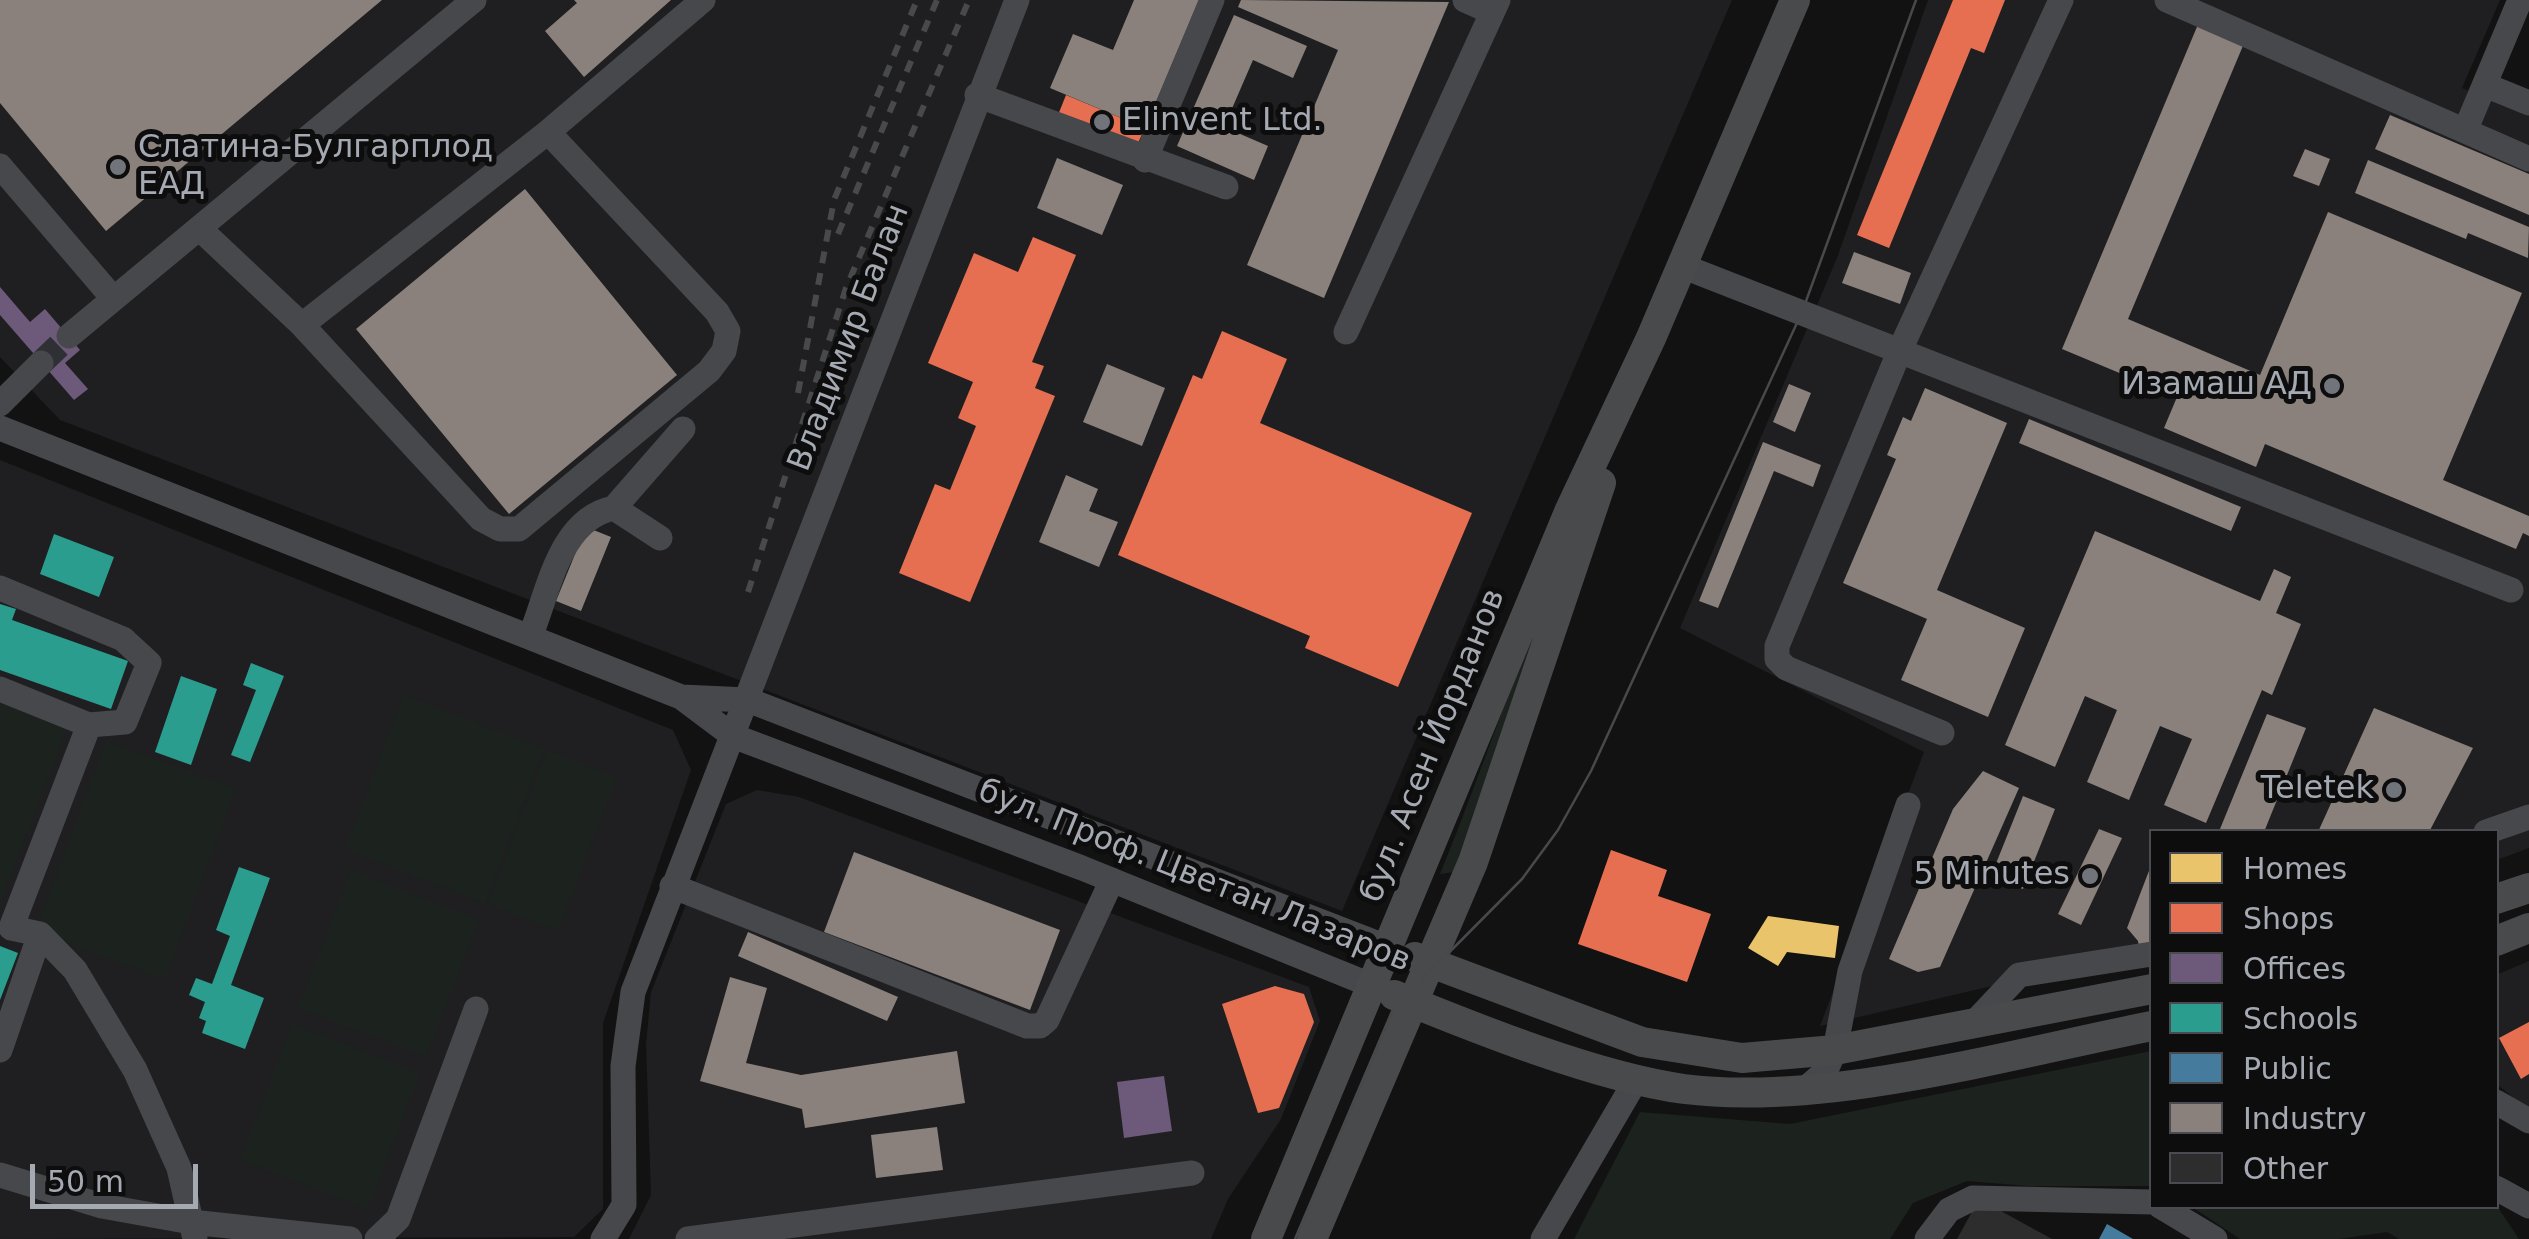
<!DOCTYPE html>
<html>
<head>
<meta charset="utf-8">
<style>
  body { margin:0 }
  #map { position:relative; width:2529px; height:1239px; overflow:hidden; background:#121213; font-family:"DejaVu Sans",sans-serif }
  canvas { display:block }
  .legend { position:absolute; left:2149px; top:829px; width:350px; height:380px; box-sizing:border-box; background:#0d0d0e; border:2px solid #494b50; margin:0; padding:12px 18px; list-style:none; font-size:30px; color:#a4a9b2 }
  .legend li { display:flex; align-items:center; gap:20px; height:50px }
  .legend b { width:50px; border:2px solid #494b50 }
  .scale { position:absolute; left:30px; top:1164px; width:168px; height:45px; box-sizing:border-box; border:5px solid #a4a9b2; border-top:0; padding-left:12px; font-size:30px; line-height:35px; white-space:nowrap; color:#a4a9b2; -webkit-text-stroke:8px #0d0d0e; paint-order:stroke }
</style>
</head>
<body>
<div id="map">
<canvas width="2529" height="1239"></canvas>
<ul class="legend">
<li><b style="height:28px;background:#e9c46a"></b>Homes</li>
<li><b style="height:28px;background:#e76f51"></b>Shops</li>
<li><b style="height:28px;background:#6d597a"></b>Offices</li>
<li><b style="height:28px;background:#2a9d8f"></b>Schools</li>
<li><b style="height:28px;background:#457b9d"></b>Public</li>
<li><b style="height:28px;background:#8a817c"></b>Industry</li>
<li><b style="height:28px;background:#2d2d2e"></b>Other</li>
</ul>
<div class="scale">50 m</div>
</div>
<script>
const ctx = document.querySelector('canvas').getContext('2d');
ctx.lineJoin = 'round';
function paint(path, color) {
  ctx.fillStyle = color;
  ctx.fill(path, 'evenodd');
}
function stroke(path, color, width, dash) {
  ctx.strokeStyle = color;
  ctx.lineWidth = width;
  ctx.lineCap = dash ? 'butt' : 'round';
  ctx.setLineDash(dash || []);
  ctx.stroke(path);
}
function label(font, color, halo, rows, align = 'center') {
  ctx.font = font + ' "DejaVu Sans",sans-serif';
  ctx.lineWidth = 10;
  ctx.setLineDash([]);
  ctx.textBaseline = 'middle';
  ctx.strokeStyle = halo;
  ctx.fillStyle = color;
  for (const [text, x, y, turn = 0] of rows) {
    ctx.save();
    ctx.translate(x, y);
    ctx.rotate((+turn || 0) * Math.PI / 180);
    ctx.textAlign = isNaN(turn) ? turn : align;
    if (halo) ctx.strokeText(text, 0, 0);
    ctx.fillText(text, 0, 0);
    ctx.restore();
  }
}
paint(new Path2D(`
  M0,0h1732l-390,911 -1282,-491 -60,-63z
  M1928,0h572l-38,88 67,27v733l-32,12 -1,-28h-344l-1,117 -331,77 104,-274 -244,-124 157,-370z
  M0,460l673,270 18,40 -88,253v186l-29,28 -574,2z
  M757,790l42,7 510,190 11,34 -39,98 -53,80 -17,40h-582l22,-44 -5,-151 5,-52 75,-188z
  M2529,961v150l-32,-27 -1,-109z`), '#1f1f21');
paint(new Path2D(`
  M1564,549l-109,323 -15,2c44,-108 80,-217 124,-325z
  M404,695l140,54 -59,154 -140,-54z
  M0,702l67,26 -67,176z
  M106,741l130,48 -71,191 -129,-49z
  M547,750l70,27 -59,154 -70,-27z
  M351,870l128,50 -53,137 -128,-49z
  M292,1024l128,49 -52,136 -128,-49z
  M2151,1051v135h-123l-61,-5 -54,22 -23,36h-316l66,-127 150,12z
  M2497,1206l22,33h-120l-12,-7 -48,7h-99l-48,-32z`), '#1c221d');
paint(new Path2D(`
  M1768,916l71,10 -4,32 -48,-6 -9,14 -30,-18z`), '#e9c46a');
paint(new Path2D(`
  M1953,0h52l-21,53 -13,-5 -82,200 -32,-13z
  M1066,95l79,33 -8,17 -79,-30z
  M1033,237l43,18 -44,107 12,4 -9,22 20,8 -85,206 -71,-29 36,-89 15,6 26,-64 -18,-8 15,-36 -45,-19 46,-110 44,19z
  M1222,331l65,28 -27,64 212,90 -74,174 -93,-39 5,-12 -192,-81 75,-180 9,4z
  M1611,850l56,20 -9,26 53,18 -24,68 -109,-38z
  M1275,986l29,8 10,28 -35,86 -21,5 -36,-109z
  M2529,1022v52l-8,5 -22,-41z`), '#e76f51');
paint(new Path2D(`
  M0,287l30,35 15,-13 35,41 -15,13 23,26 -14,11 -74,-85z
  M1164,1076l8,55 -48,7 -7,-56z`), '#6d597a');
paint(new Path2D(`
  M54,534l60,23 -15,40 -59,-23z
  M0,604l16,5 -4,11 116,41 -17,48 -111,-39z
  M251,663l33,13 -34,86 -19,-7 25,-65 -13,-5z
  M181,676l36,13 -26,76 -36,-13z
  M239,867l31,11 -39,107 33,13 -19,51 -43,-16 4,-12 -7,-3 6,-16 -16,-7 7,-17 16,6 18,-48 -14,-6z
  M0,946l18,7 -18,47z`), '#2a9d8f');
paint(new Path2D(`
  M2107,1224l26,15h-34z`), '#457b9d');
paint(new Path2D(`
  M0,0h382l-276,231 -106,-128z
  M574,0h97l-87,77 -39,-46 32,-28z
  M1134,0h65l-54,128 -95,-40 23,-54 40,16z
  M1241,0l208,2 -125,296 -77,-33 91,-215 -100,-43z
  M1234,15l73,31 -14,32 -40,-18 -29,67 44,19 -14,34 -77,-34z
  M2199,22l46,19 -117,278 132,56 68,-163 194,81 -79,187 86,36v20l-6,-3 -7,16 -251,-105 -9,23 -92,-39 13,-31 -115,-48z
  M2390,115l139,59v41l-154,-66z
  M2305,149l25,10 -11,27 -26,-10z
  M1057,158l66,27 -21,50 -65,-27z
  M2368,160l161,67 -1,31 -60,-25 -2,6 -111,-46z
  M525,189l152,186 -168,139 -153,-185z
  M1854,252l57,21 -11,31 -58,-21z
  M1107,364l58,24 -23,58 -59,-24z
  M1789,384l22,9 -16,39 -22,-10z
  M1925,388l82,35 -70,167 88,38 -37,89 -87,-37 26,-61 -84,-36 53,-124 -9,-4 16,-38 8,4z
  M2029,419l212,88 -10,24 -212,-88z
  M1763,442l58,23 -8,22 -39,-16 -56,137 -19,-7z
  M1066,475l32,14 -9,22 29,11 -19,45 -60,-25z
  M586,527l25,10 -30,74 -25,-10z
  M2095,531l165,70 14,-32 17,8 -15,36 25,11 -29,71 -10,-5 -56,133 -42,-18 28,-66 -32,-13 -31,74 -42,-18 30,-72 -32,-14 -30,71 -50,-22z
  M2374,708l99,40 -44,84h-111z
  M2267,714l39,14 -42,104h-38l-6,-3z
  M1983,771l36,17 -79,179 -22,5 -29,-13 64,-150z
  M2023,796l32,13 -32,80 -32,-13z
  M2099,829l23,9 -41,87 -23,-11z
  M854,852l206,78 -30,80 -206,-78z
  M2152,863v86l-12,4 -2,-12 -11,-13z
  M748,932l150,65 -11,24 -149,-65z
  M730,977l37,11 -21,75 55,12 156,-24 8,52 -160,25 -3,-19 -102,-28z
  M937,1127l6,43 -67,8 -5,-43z`), '#8a817c');
paint(new Path2D(`
  M1979,1199l73,40h-95z`), '#2d2d2e');
stroke(new Path2D(`
  M41,363l28,-27`), '#2f3033', 25, [25, 12]);
stroke(new Path2D(`
  M1465,0l27,12
  M2167,0l362,159
  M2485,85l44,18
  M977,95l249,92
  M2465,131l55,-131
  M1145,160l67,-160
  M0,166l112,131
  M201,230l101,95 246,-193 155,-132
  M1682,266l829,324
  M302,325l179,194 19,10h19l190,-158 15,-20 4,-20 -11,-19 -169,-180
  M1346,332l152,-332
  M69,336l405,-336
  M0,404l41,-41
  M0,428l681,269 52,39 349,132 291,118
  M614,508l69,-79
  M0,588l123,51 26,24 -24,59 -36,3 -78,203 29,6 35,36 60,100 44,98 16,71
  M530,637c19,-46 29,-118 84,-129l46,30
  M0,689l89,36
  M681,697l67,3 641,248
  M1942,733l-156,-65 -9,-9v-13l123,-296 161,-350
  M2486,832l43,-15
  M672,886l355,140h13l7,-6 65,-140
  M1973,1024l46,-49 133,-21
  M0,1050l40,-116
  M1804,1090l21,-18 10,-22 15,-79 58,-166
  M2496,1102l33,19
  M0,1175l102,31 89,16 159,17
  M2496,1188l33,18
  M2160,1206l55,33
  M377,1239l21,-20 78,-210
  M603,1239l21,-34 -1,-139 10,-74 384,-992
  M688,1239l504,-66
  M1543,1239l93,-159
  M1927,1239l22,-29 24,-12 179,4`), '#46484b', 25);
stroke(new Path2D(`
  M2496,899l33,-11
  M2496,941l33,-13
  M1415,957l227,85 100,16 93,-8 317,-61
  M1394,995c83,34 203,82 290,94 142,18 326,-35 468,-63
  M1266,1239l303,-727 82,-174 144,-338
  M1312,1239l161,-377 128,-379`), '#494a4c', 30);
stroke(new Path2D(`
  M1295,1239l98,-230 129,-130 36,-49 33,-59 211,-459 114,-312`), '#48494b', 2.5);
stroke(new Path2D(`
  M838,234l99,-234
  M798,393l36,-193 83,-200
  M748,592l98,-304 123,-288`), '#48494b', 6, [12, 10]);
for (const [x, y, r, color] of [
  [1102,122,10,"#71747a"],
  [118,167,10,"#71747a"],
  [2332,386,10,"#71747a"],
  [2394,790,10,"#71747a"],
  [2090,876,10,"#71747a"]
]) {
  const dot = new Path2D();
  dot.arc(x, y, r, 0, 2 * Math.PI);
  ctx.fillStyle = color;
  ctx.fill(dot);
  stroke(dot, '#0d0d0e', 4);
}
label('32px', '#a4a9b2', '#0d0d0e', [
  ["Elinvent Ltd.",1122,122,"left"],
  ["Слатина-Булгарплод",138,149,"left"],
  ["ЕАД",138,186,"left"],
  ["Изамаш АД",2312,386],
  ["Teletek",2374,790],
  ["5 Minutes",2070,876]
], 'right');
label('32px', '#a4a9b2', '#0d0d0e', [
  ["Владимир Балан",850,338,-69],
  ["бул. Асен Йорданов",1434,746,-68],
  ["бул. Проф. Цветан Лазаров",1194,877,22]
]);
</script>
</body>
</html>
